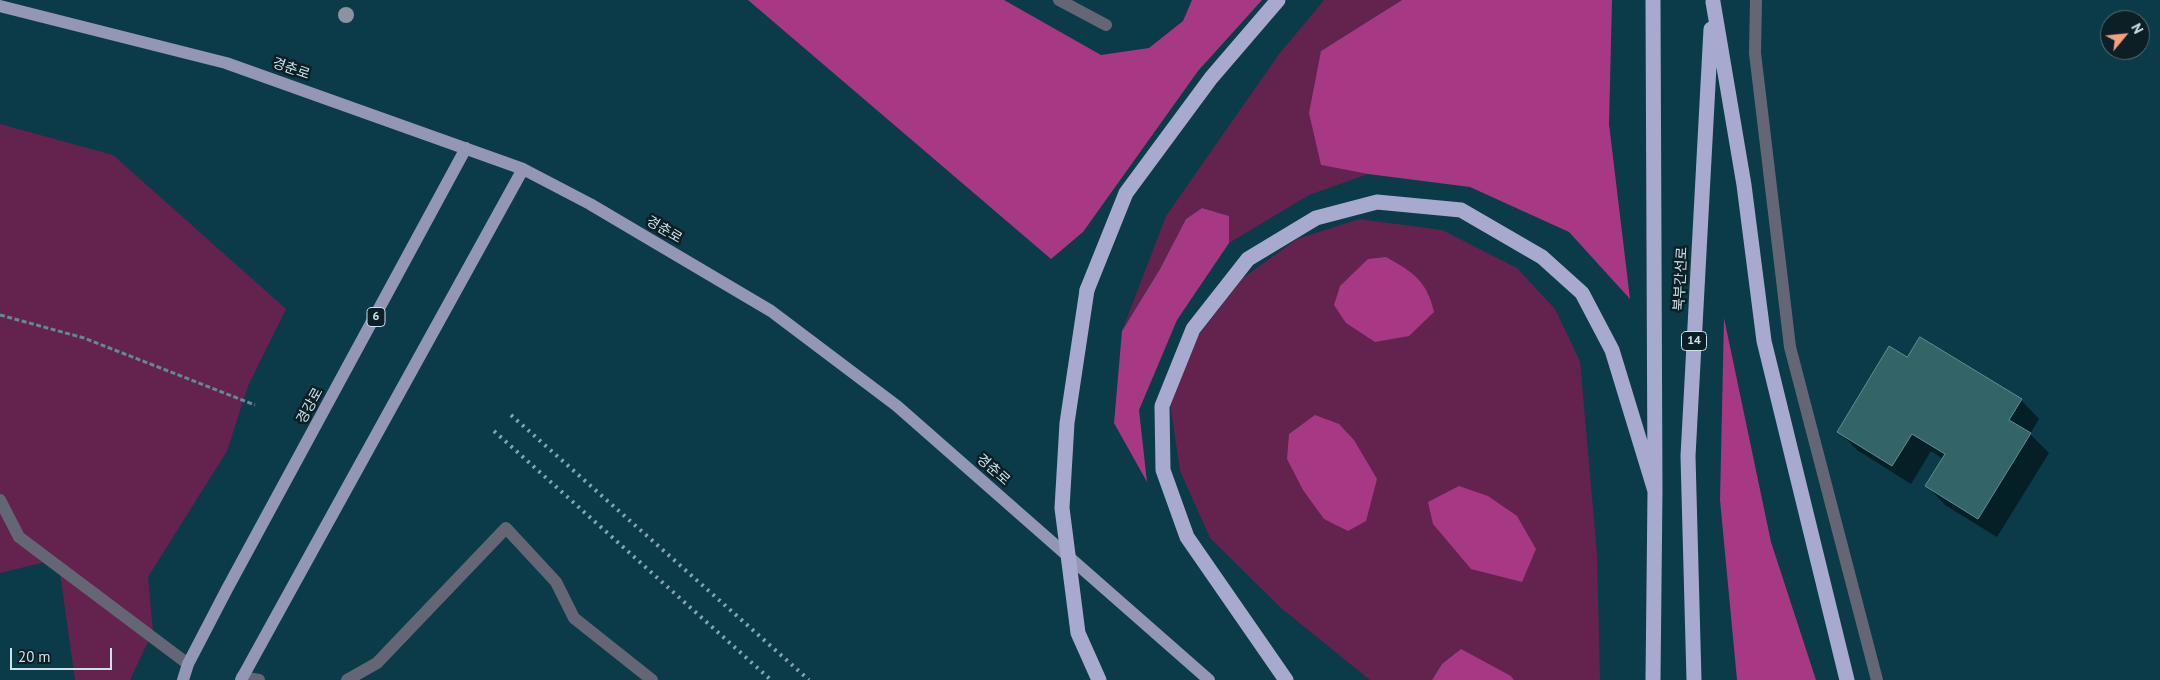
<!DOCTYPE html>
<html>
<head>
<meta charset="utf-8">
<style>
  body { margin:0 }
  #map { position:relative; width:2160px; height:680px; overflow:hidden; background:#0b3a48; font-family:"PT Sans",sans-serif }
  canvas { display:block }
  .north { position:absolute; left:2100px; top:10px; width:50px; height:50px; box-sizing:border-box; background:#0c1f25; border:1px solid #596d75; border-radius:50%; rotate:62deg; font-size:14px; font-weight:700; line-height:20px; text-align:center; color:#cde3ec }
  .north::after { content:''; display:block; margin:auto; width:18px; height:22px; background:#f2a080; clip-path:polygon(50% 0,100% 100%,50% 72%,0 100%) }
  .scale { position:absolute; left:10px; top:648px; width:102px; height:22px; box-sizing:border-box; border:2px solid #cde3ec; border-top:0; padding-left:6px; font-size:15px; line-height:18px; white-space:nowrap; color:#cde3ec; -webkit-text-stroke:4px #0c1f25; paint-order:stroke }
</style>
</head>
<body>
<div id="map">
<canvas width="2160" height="680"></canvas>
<div class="north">N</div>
<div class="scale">20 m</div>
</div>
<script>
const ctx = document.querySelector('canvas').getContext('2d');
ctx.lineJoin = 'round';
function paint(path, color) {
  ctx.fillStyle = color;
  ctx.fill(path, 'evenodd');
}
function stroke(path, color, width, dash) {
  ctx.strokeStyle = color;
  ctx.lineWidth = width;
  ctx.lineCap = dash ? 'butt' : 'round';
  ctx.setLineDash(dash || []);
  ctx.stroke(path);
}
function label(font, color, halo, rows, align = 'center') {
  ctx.font = font + ' "PT Sans","Noto Sans KR",sans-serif';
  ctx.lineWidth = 5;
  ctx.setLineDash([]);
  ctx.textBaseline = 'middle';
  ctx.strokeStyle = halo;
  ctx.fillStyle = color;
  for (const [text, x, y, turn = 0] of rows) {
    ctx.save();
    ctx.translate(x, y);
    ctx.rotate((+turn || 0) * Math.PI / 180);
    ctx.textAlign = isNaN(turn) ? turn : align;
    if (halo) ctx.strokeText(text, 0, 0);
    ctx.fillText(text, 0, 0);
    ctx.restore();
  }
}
paint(new Path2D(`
  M1324,0h78l-81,51v114l47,9 -59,21 -80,48v-27l-27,-8 -16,11 -26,50 -38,62 44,-115 113,-162z
  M0,124l113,31 173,154 -38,77 -21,65 -79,126 5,54 -23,49h-55l-17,-121 -58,14z
  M1359,219l83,11 75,38 38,41 25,52 17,193 3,126h-86l-3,-4 -69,-12 -10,16h-62l-89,-72 -71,-70 -30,-67 -10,-68 24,-62 49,-63 54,-39z`), '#64224f');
paint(new Path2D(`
  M748,0h256l97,55 48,-7 34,-27 9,-21h70l-64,71 -115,161 -32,27z
  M1402,0h210l-3,124 21,175 -61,-67 -99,-45 -102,-13 -47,-9 -12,-52 12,-62z
  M1202,208l27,8v27l-52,77 -38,90 8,72 -33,-59 8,-92 38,-62 26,-50z
  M1386,257c27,15 41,24 48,55l-25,24 -34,6 -29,-19 -12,-18 6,-19 28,-27z
  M1724,318l47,224 45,138h-79l-17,-180z
  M1315,415l24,9 15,16 23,39 -11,42 -18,10 -24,-12 -21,-29 -16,-31 2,-25z
  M1459,486l29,10 29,20 19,33 -14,33 -51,-13 -38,-45 -5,-22z
  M1461,649l50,27 3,4h-82l10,-16z`), '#a73884');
paint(new Path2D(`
  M1908,359l113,41 18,19 -9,15 19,19 -52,84 -52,-32 -18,-19 16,-27 -12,-8 -20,33 -54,-34 -18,-18z`), '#0007');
const building = new Path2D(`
  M1920,337l102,62 -13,21 22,13 -53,86 -53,-33 20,-32 -33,-20 -20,32 -55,-34 52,-86 18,11z`);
paint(building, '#336468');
stroke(building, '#5d8f93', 1);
stroke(new Path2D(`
  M0,315l84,23 171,67`), '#648894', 3, [5, 2.5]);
stroke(new Path2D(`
  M1059,0l47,25
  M1756,0l-1,53 35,294 87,333
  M0,500l19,37 169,127
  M242,677l17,3
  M347,680l30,-17 129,-135 50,54 18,36 78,62`), '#656675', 12);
stroke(new Path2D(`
  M0,6l226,57 297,106 67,35 181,107 126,95 312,274
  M183,680l5,-16 39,-75 239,-441
  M241,680l282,-511`), '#9496b5', 12);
stroke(new Path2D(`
  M1713,2l31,183 20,156 83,339
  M1087,290l39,-97 85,-115 67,-78
  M1286,680l-99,-143 -24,-67 -1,-64 31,-77 55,-70 68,-41 61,-16 84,8 81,47 40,36 30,57 43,141
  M1653,680l2,-189 -2,-491
  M1694,680l-6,-224 23,-427`), '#a7a9ce', 15);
stroke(new Path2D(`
  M511,415l298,265
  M494,431l277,249`), '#84a4af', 4, [2.5, 5]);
stroke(new Path2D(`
  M1087,290l-20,133 -5,85 16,125 21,47`), '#a7a9ce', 15);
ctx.fillStyle = '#8d92a2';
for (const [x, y] of [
  [346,15]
]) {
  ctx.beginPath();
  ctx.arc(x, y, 8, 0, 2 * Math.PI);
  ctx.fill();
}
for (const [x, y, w] of [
  [376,317,18],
  [1694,341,25]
]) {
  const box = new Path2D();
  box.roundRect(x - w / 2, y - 9.5, w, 19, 4);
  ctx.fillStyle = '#0c1f25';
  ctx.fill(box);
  stroke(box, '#cde3ec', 1);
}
label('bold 12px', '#cde3ec', null, [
  ["6",376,317],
  ["14",1694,341]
]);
label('14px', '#cde3ec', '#0c1f25', [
  ["경춘로",291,69,19],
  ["경춘로",664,230,31],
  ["북부간선로",1681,279,-87],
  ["경강로",310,406,-61],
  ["경춘로",993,470,41]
]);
</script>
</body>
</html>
